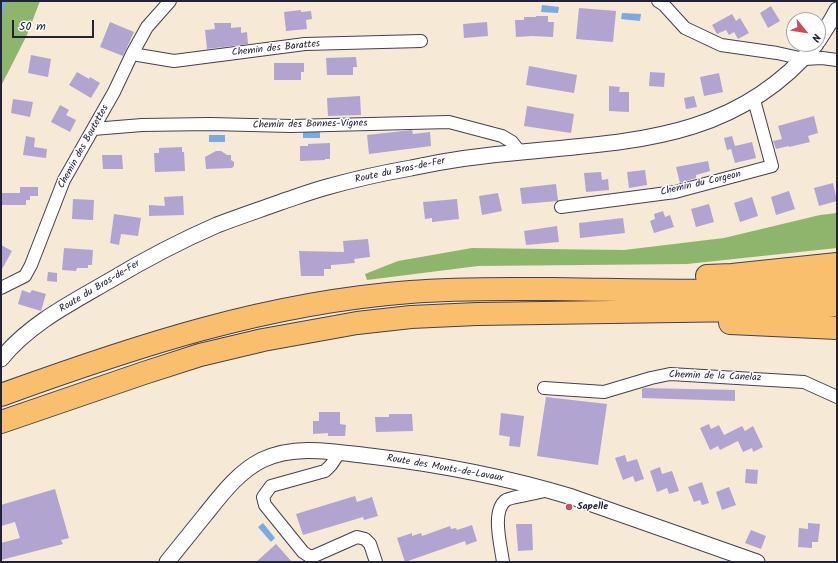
<!DOCTYPE html>
<html>
<head>
<meta charset="utf-8">
<style>
  body { margin:0 }
  #map { position:relative; width:838px; height:563px; overflow:hidden; background:#f6e9d5; font-family:Kalam,sans-serif }
  canvas { display:block }
  .frame { position:absolute; inset:0; border:2px solid #22223b; pointer-events:none }
  .north { position:absolute; left:786px; top:12px; width:40px; height:40px; box-sizing:border-box; background:#fff; border:1px solid #a7a7b1; border-radius:50%; rotate:120deg; font-size:11px; font-weight:700; line-height:16px; text-align:center; color:#22223b }
  .north::after { content:''; display:block; margin:auto; width:14px; height:18px; background:#d1495b; clip-path:polygon(50% 0,100% 100%,50% 72%,0 100%) }
  .scale { position:absolute; left:12px; top:20px; width:82px; height:18px; box-sizing:border-box; border:2px solid #22223b; border-top:0; padding-left:5px; font-size:12px; line-height:14px; white-space:nowrap; color:#22223b; -webkit-text-stroke:3px #fff; paint-order:stroke }
</style>
</head>
<body>
<div id="map">
<canvas width="838" height="563"></canvas>
<div class="frame"></div>
<div class="north">N</div>
<div class="scale">50 m</div>
</div>
<script>
const ctx = document.querySelector('canvas').getContext('2d');
ctx.lineJoin = 'round';
function paint(path, color) {
  ctx.fillStyle = color;
  ctx.fill(path, 'evenodd');
}
function stroke(path, color, width, dash) {
  ctx.strokeStyle = color;
  ctx.lineWidth = width;
  ctx.lineCap = dash ? 'butt' : 'round';
  ctx.setLineDash(dash || []);
  ctx.stroke(path);
}
function label(font, color, halo, rows, align = 'center') {
  ctx.font = font + ' Kalam,sans-serif';
  ctx.lineWidth = 3;
  ctx.setLineDash([]);
  ctx.textBaseline = 'middle';
  ctx.strokeStyle = halo;
  ctx.fillStyle = color;
  for (const [text, x, y, turn = 0] of rows) {
    ctx.save();
    ctx.translate(x, y);
    ctx.rotate((+turn || 0) * Math.PI / 180);
    ctx.textAlign = isNaN(turn) ? turn : align;
    if (halo) ctx.strokeText(text, 0, 0);
    ctx.fillText(text, 0, 0);
    ctx.restore();
  }
}
paint(new Path2D(`
  M1,1h39l-13,34 -26,51z
  M837,213v35l-150,16 -209,2 -111,14 -2,-6 33,-13 74,-13 152,2 100,-12 96,-23z`), '#8db66c');
paint(new Path2D(`
  M542,5l17,2 -1,6 -17,-1z
  M622,13l19,1 -1,7 -19,-2z
  M320,131v7h-17v-6z
  M209,135h16v7h-16z
  M263,523l12,15 -4,4 -13,-15z`), '#76ace5');
stroke(new Path2D(`
  M1,13l4,-12`), '#76ace5', 3.5);
paint(new Path2D(`
  M771,6l9,15 -12,7 -8,-15z
  M579,8l37,3 -3,31 -37,-3z
  M301,10v2l10,-1 1,8 -6,1 1,9 -21,2 -2,-19z
  M732,14l4,7 4,-3 9,15 -11,6 -4,-7 -5,3 -3,-5 -9,4 -5,-9z
  M536,16h12v6h6l-1,15 -21,-1 -16,1 -1,-17h9v-3h12z
  M110,22l24,10 -11,24 -23,-9z
  M487,22l1,14 -24,2 -1,-14z
  M214,23h17v5l10,-1v6l6,-1 1,12 -41,5 -2,-19 10,-1z
  M31,55l20,4 -3,18 -20,-4z
  M356,57l1,10h-4v8h-26l-1,-17z
  M274,63h30v9h-3v8h-27z
  M529,66l48,9 -3,18 -48,-8z
  M77,72l12,7 1,-2 10,6 -9,15 -22,-13z
  M650,72l15,1 -1,14 -15,-1z
  M719,73l4,19 -19,4 -4,-19z
  M609,86l11,1 -1,5h10v20l-20,-1z
  M360,96l1,19 -33,1 -1,-18z
  M694,96l3,11 -11,2 -2,-11z
  M13,99l20,3 -3,15 -19,-4z
  M60,105l9,5 -3,5 10,5 -6,12 -19,-10z
  M527,106l47,8 -3,19 -47,-7z
  M814,116l4,17 -10,3 2,6 -21,5v-1l-13,3 -3,-8 9,-2 -4,-13z
  M412,130l1,4 17,-2 1,14 -62,8 -2,-19z
  M26,136l9,2 -1,9 13,2 -1,9 -23,-3z
  M732,136l3,10 17,-4 4,16 -21,5 -4,-14 -4,1 -3,-12z
  M330,143v16h-5v1l-25,1v-15h8v-2z
  M182,147v5h2l1,19 -30,1 -1,-19h5v-5z
  M216,151h5l6,4h4v5l3,2v4l-2,2 -26,1 -1,-12z
  M102,155h20l1,14h-20z
  M708,161l2,10 -14,4v3l-16,5 -4,-16z
  M645,170l2,15 -18,3 -2,-16z
  M601,172l1,8 6,-1 1,11 -23,2 -2,-19z
  M833,183l4,18 -18,5 -5,-18z
  M556,184l2,17 -36,3 -2,-16z
  M20,187h18v9h-8v4h-4v5h-25v-12h19z
  M789,191l6,18 -19,6 -5,-18z
  M498,193l4,18 -20,4 -3,-19z
  M183,196l1,19 -35,1v-11l16,1 -1,-9z
  M752,197l6,19 -18,6 -6,-19z
  M73,199l21,1 -1,20 -21,-1z
  M457,199l2,20 -27,3v-4l-7,1 -2,-17z
  M709,204l5,18 -18,5 -5,-18z
  M663,211l2,6 5,-2 4,12 -20,6 -4,-12 5,-2 -1,-5z
  M114,214l27,4 -3,18 -17,-2 -2,11 -9,-2z
  M623,218l2,15 -45,5 -1,-15z
  M557,226l2,16 -33,3 -2,-14z
  M368,239l2,18 -16,2 1,4 -24,2v4h-7v7h-23l-2,-25 45,1 -1,-11z
  M1,245l11,6 -11,20z
  M64,248l29,2 -1,15h-4v3h-11l-1,3 -14,-1z
  M48,272l9,1v9l-10,-1z
  M22,290l8,3 2,-3 14,4 -5,17 -23,-7z
  M644,388l91,2v11l-93,-3v-9z
  M546,397l61,7 -9,61 -61,-9z
  M319,412h21v12l6,1 -1,11h-17v-3l-15,1v-13h6z
  M501,413l23,3 -4,31 -11,-1 1,-9 -11,-2z
  M389,414h23l1,17 -37,1 -1,-15h14z
  M709,424l2,5 8,-4 5,10 18,-9 3,5 8,-5 10,21 -10,5 -1,-4 -9,4 -5,-11 -18,9 -2,-4 -8,4 -10,-22z
  M625,455l2,7 10,-3 7,20 -9,3 -2,-6 -10,4 -8,-22z
  M660,467l2,7 10,-3 7,20 -10,3 -2,-6 -10,4 -7,-21z
  M746,469l12,1 -1,14 -12,-1z
  M702,482l7,21 -7,2 -2,-5 -6,2 -6,-15z
  M729,487l7,18 -14,5 -6,-18z
  M55,489l14,49 -8,2 2,4 -62,16v-17l19,-5 -5,-16 -14,4v-21z
  M355,496l2,6 15,-5 6,19 -14,4 -1,-3 -60,18 -7,-21z
  M808,523l12,1 -2,18h-6v6l-14,-1 1,-19 9,1z
  M516,524h16l1,26 -15,1z
  M472,525l5,16 -11,4 -1,-4 -60,21 -8,-24 15,-5v3l9,-3 1,3 28,-10 1,3 5,-1 1,2z
  M751,530l15,6 -5,13 -16,-6z
  M276,544l16,18h-36z`), '#b1a4d1');
const minor = new Path2D(`
  M658,1l6,4 21,23 36,17 56,8 27,6 18,-1 15,2
  M132,54l42,7 131,-17 116,-3
  M93,129l49,-4 68,-1 81,2 158,-4 53,14 10,6 8,10
  M561,207l114,-15 97,-26 -18,-66
  M1,288l24,-12 6,-11 33,-85 50,-88 18,-38 15,-27 23,-26
  M544,388l60,4 47,-14 19,-4 134,8 33,15
  M339,453l-8,12 -6,6 -54,15 -8,11 2,8 38,47 6,4h5l43,-19 8,2 5,5 6,18
  M503,562c-2,-16 -12,-51 3,-62 5,-3 33,-7 42,-10`);
const tertiary = new Path2D(`
  M818,41l14,-22 5,-9
  M1,359c28,-35 70,-56 108,-78 35,-21 71,-40 108,-56 21,-8 42,-15 64,-23 15,-5 31,-11 46,-15 28,-8 56,-14 84,-19 36,-8 74,-13 111,-16 113,-11 215,-13 294,-108
  M167,562c13,-16 26,-32 38,-47 16,-20 33,-43 57,-55 33,-16 72,-8 108,-4 68,8 136,21 202,41l185,65`);
const motorway = new Path2D(`
  M707,276l25,-1 105,-11
  M730,323l107,5
  M1,395c135,-49 265,-92 409,-103 47,-4 94,-3 141,-3 95,1 191,5 286,-4
  M1,422l143,-49 56,-18 63,-15 94,-17 54,-6 66,-3 267,-4 54,-2 39,-3`);
stroke(minor, '#424052', 14);
stroke(tertiary, '#424052', 17);
stroke(motorway, '#424052', 24);
stroke(minor, '#fff', 12);
stroke(tertiary, '#fff', 15);
stroke(motorway, '#f9bf6d', 22);
for (const [x, y, r, color] of [
  [569,507,4,"#d1495b"]
]) {
  const dot = new Path2D();
  dot.arc(x, y, r, 0, 2 * Math.PI);
  ctx.fillStyle = color;
  ctx.fill(dot);
  stroke(dot, '#fff', 1.5);
}
label('10px', '#22223b', '#fff', [
  ["Chemin des Barattes",276,49,-6],
  ["Chemin des Bonnes-Vignes",310,125,-1],
  ["Chemin des Boutettes",84,147,-61],
  ["Route du Bras-de-Fer",400,171,-12],
  ["Chemin du Corgeon",701,184,-13],
  ["Route du Bras-de-Fer",100,287,-31],
  ["Chemin de la Canelaz",715,377,2],
  ["Route des Monts-de-Lavaux",445,469,10]
]);
label('bold 10px', '#22223b', '#fff', [
  ["Sapelle",577,507]
], 'left');
</script>
</body>
</html>
